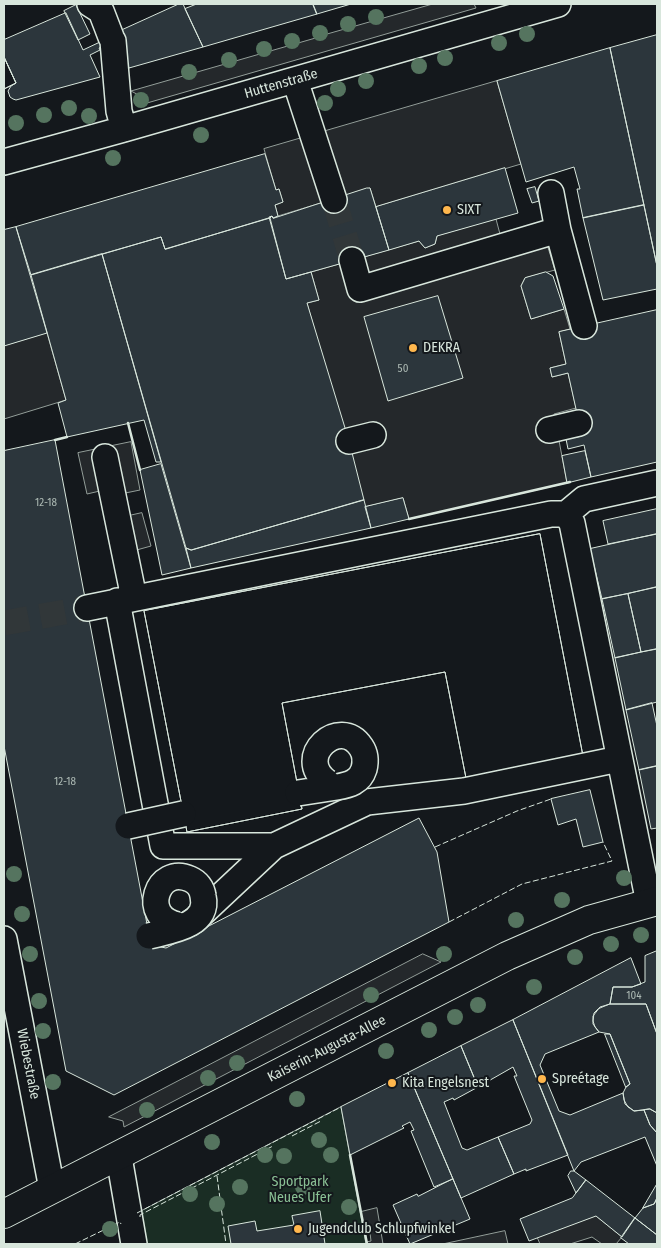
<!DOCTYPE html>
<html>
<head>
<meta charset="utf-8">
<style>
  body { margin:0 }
  #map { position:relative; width:661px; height:1248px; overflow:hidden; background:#14181c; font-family:"Fira Sans Condensed",sans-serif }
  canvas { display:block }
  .frame { position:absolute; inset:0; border:5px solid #d8e6dc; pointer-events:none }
</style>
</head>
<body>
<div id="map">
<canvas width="661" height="1248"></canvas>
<div class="frame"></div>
</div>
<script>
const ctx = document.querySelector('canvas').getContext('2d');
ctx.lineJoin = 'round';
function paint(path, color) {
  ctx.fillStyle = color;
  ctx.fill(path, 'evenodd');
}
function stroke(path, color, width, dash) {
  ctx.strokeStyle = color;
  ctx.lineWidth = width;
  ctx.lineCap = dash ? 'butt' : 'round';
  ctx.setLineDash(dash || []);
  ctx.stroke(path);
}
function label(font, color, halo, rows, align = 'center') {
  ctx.font = font + ' "Fira Sans Condensed",sans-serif';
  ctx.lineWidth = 4;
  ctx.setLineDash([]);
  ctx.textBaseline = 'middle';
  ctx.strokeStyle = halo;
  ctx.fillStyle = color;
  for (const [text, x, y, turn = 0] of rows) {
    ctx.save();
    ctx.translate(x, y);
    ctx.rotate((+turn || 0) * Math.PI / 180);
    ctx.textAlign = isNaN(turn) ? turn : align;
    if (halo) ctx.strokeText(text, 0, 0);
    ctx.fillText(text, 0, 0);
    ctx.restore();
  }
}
const green = new Path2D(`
  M341,1107l25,137h-243l7,-27z`);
paint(green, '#1a2d24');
stroke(green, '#939e99', 1);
const parking = new Path2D(`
  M433,4h41l2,4 -329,95 -1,-4 -15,-8 188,-54 1,2 5,-1v-3z
  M497,81l24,83 -145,43 -6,-19 -92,28 -3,-11 8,-3 -4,-13 -3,1 -12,-41z
  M496,219l9,34 41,-12 9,29 -30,8 -4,8 10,33 33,-10 6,20 -11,3 7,32 -16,4 2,9 16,-4 8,35 -22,6 13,69 -158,36 -6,-21 -38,9 -58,-204 12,-3 -8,-28 108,-31 6,7 10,-4 2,-8z
  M47,333l19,67 -62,19v-73z
  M131,442l9,48 -34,7 -2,-7 -17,4 -9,-41z
  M142,513l9,33 -18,5 -9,-34z
  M423,954l18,8 -317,165 -1,-6 -14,-4z
  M377,1208l6,36h-17v-2l5,-1 -1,-8 -6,1 -3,-22z
  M596,1216l26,21 -6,7h-14l-10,-7 -22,7h-30l-3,-7z
  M505,1231l3,13h-65z`);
paint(parking, '#24282b');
stroke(parking, '#939e99', 1);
const building = new Path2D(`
  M179,4h4l20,43 -74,21 -11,-36z
  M197,4h116l4,10 -114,33 -18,-38z
  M313,4h38l-34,10z
  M76,5l14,29 -12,6 -14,-29z
  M66,13l17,37 36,-17 1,5 -21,10 1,2 -10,5 10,22 -84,23 -3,-1 -3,-2 -2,-6 3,-5 5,-3 -12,-26v-17z
  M657,35v231l-47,-218z
  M610,48l34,157 -61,13 -6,-29h3l-6,-22 -48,15 -29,-101z
  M4,57l12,26 -12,6z
  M4,57l12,26 -12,6z
  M265,154l11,36 3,-1 4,13 -8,3 3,11 -5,2 -1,-2 -2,2 -105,31 -4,-12 -130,38 -15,-48z
  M505,168l13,45 -81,23 -2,8 -10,4 -6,-7 -30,9 -13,-43z
  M535,187l4,14 -7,2 -5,-14z
  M367,188h3l19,62 -103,29 -17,-62 3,-1 1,2z
  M644,205l13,61v23l-54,11 -20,-82z
  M270,218l16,61 25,-7 8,28 -12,3 42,138 15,59 -173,50 -5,-2 -84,-294 59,-17 4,12z
  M16,227l31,106 -43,13v-116z
  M102,254l59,208h-5l-12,-42 -77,17 -9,-34 8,-3 -35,-125z
  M546,272l7,4 11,33 -33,10 -10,-33 4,-8z
  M438,296l25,82 -75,23 -24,-84z
  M657,310v152l-66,15 -7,-32 -16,4 -2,-10 16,-3 -14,-63 -16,4 -2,-9 16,-4 -7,-32z
  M55,440l96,505 15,3 253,-130 18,34 12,70 -335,173 -48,-24 -62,-325v-295z
  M585,451l6,26 -24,6 -5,-27z
  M161,464l30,104 -29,7 -22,-105z
  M403,498l6,21 -38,9 -6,-21z
  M364,500l7,28 -180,40 -5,-20 5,2z
  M657,509v25l-49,10 -5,-23z
  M540,534l43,222 -117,22 -21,-106 -163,31 20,106 -115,23 -43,-221z
  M540,534l43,222 -117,22 -21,-106 -163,31 20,106 -115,23 -43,-221z
  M657,534v53l-55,12 -12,-50z
  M657,587v62l-16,3 -13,-58z
  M628,594l13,58 -26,6 -13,-59z
  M657,649v53l-31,8 -11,-52z
  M652,703l5,23v40l-18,4 -13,-60z
  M657,766v62l-6,1 -12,-59z
  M590,790l13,52 -20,5 -7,-28 -18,6 -7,-26z
  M657,951v83l-11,-30h-36l3,-17h19l13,-5v-26z
  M631,958l10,26 -9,3h-19l-3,17 -10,3 -7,9v8l6,8 -54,22 -5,11 19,46 11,4 53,-22 1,7 4,7 6,4 10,-1 6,15 7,8v33l-12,-29 -64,25 -7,9 -61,-151z
  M610,1004h36l11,30v79l-7,-4 -16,2 -9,-7 -2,-11 3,-6 4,-3 -20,-50 -11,-2 -4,-5 -2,-6 1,-8 4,-4z
  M513,1020l55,135 -42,16v-2l-12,5 -16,-37 32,-13 2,-4 -18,-44h3l-4,-9 -35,20 -17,-41z
  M605,1034h5l20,50 -4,3z
  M461,1046l17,41 -24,13 -1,-2 -9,4 18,46 5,2 31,-13 16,37 -53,24 -53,-125z
  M408,1073l45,106 -19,8 -23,-56 3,-1 -4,-8 -8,4 2,2 -54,27 -9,-48z
  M650,1109l7,4v20l-7,-8 -6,-15z
  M571,1171h3l12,9 -10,13 -8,-17z
  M453,1179l17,40 -60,25 -17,-39 24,-11 1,2z
  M586,1180l49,38 -13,19 -26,-21 -67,25 -9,-22 52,-21z
  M657,1184v14l-3,6 -11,4z
  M657,1198v37l-22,-17 8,-10 11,-4z
  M320,1211l5,33h-94l-3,-18 27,-5 2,10 37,-6 -2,-9z
  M635,1218l22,17v9h-28l-8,-6z`);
paint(building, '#2c363c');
stroke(building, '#d8e6dc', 1);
stroke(new Path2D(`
  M334,200l18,60
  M4,623l83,-15`), '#313739', 25, [25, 12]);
const minor = new Path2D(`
  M90,4l11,7 10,26
  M113,41l6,70 5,18
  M295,80l39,120
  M4,162l120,-33 434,-125
  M558,230l26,96
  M352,260l8,29 198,-59 -7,-37
  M549,430l30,-7
  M349,441l24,-6
  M105,457l29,141
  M566,514l18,-15 73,-16
  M117,601l46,245h111l93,-44 97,-11 155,-32
  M87,608l464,-94h15l6,9 77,380
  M190,923l5,-3 79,-74
  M4,939l48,250
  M119,1157l15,87`);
const major = new Path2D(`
  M4,1214l503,-258 82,-36 68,-19`);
stroke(minor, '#d8e6dc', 28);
stroke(major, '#d8e6dc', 30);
stroke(minor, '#14181c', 25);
stroke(major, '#14181c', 28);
const minorBridge = new Path2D(`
  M298,793c13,-2 26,-4 39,-6 12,-2 23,-5 27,-18 2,-8 1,-16 -3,-22 -21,-32 -68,10 -34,35
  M128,826l55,-12
  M149,936c20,-5 61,-10 54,-40 -1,-8 -6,-14 -13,-17 -33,-15 -51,39 -12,46`);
stroke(minorBridge, '#d8e6dc', 28, []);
stroke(minorBridge, '#14181c', 25);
stroke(new Path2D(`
  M435,847l82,-36 34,-12
  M449,922l73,-38 90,-23 -9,-19
  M292,1136l29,-15
  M217,1176l9,68
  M137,1213l204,-106
  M140,1217v-2l133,-69
  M75,1244l45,-22 1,2`), '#d8e6dc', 1, [6, 2.5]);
stroke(new Path2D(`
  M128,423l12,47
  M55,440l12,-3
  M409,519l161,-37
  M350,1155l17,89`), '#d8e6dc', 2.5);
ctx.fillStyle = '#55745f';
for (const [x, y] of [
  [376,17],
  [348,24],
  [320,33],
  [527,34],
  [292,41],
  [499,43],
  [264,49],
  [445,58],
  [229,60],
  [419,66],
  [189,72],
  [366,81],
  [338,89],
  [141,100],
  [325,103],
  [69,108],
  [44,115],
  [89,116],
  [16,123],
  [201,135],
  [113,158],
  [14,874],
  [624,878],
  [562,900],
  [22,914],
  [516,920],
  [641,935],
  [611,944],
  [30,954],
  [444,954],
  [575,957],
  [534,987],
  [371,995],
  [39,1001],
  [478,1005],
  [455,1017],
  [429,1030],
  [43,1031],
  [386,1051],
  [237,1063],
  [208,1078],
  [53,1082],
  [297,1099],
  [147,1110],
  [319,1140],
  [212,1142],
  [265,1155],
  [331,1155],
  [284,1156],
  [240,1187],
  [303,1187],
  [190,1194],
  [217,1204],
  [349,1207],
  [110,1229]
]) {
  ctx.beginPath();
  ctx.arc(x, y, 8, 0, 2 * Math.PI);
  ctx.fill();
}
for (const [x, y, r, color] of [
  [447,210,5,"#ffb74d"],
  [413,348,5,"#ffb74d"],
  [542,1079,5,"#ffb74d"],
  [392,1083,5,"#ffb74d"],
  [298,1229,5,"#ffb74d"]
]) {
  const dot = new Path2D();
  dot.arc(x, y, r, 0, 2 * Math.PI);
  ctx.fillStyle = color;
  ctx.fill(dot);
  stroke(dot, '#14181c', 2);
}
label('11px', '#adbab4', null, [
  ["50",403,369],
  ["12-18",46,503],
  ["12-18",65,782],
  ["104",634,996]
]);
label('14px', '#d8e6dc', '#14181c', [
  ["Huttenstraße",281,84,-16],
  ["Kaiserin-Augusta-Allee",327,1049,-27],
  ["Wiebestraße",28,1064,79]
]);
label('14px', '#d8e6dc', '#14181c', [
  ["SIXT",457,210],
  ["DEKRA",423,348],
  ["Spreétage",552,1079],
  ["Kita Engelsnest",402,1083],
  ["Jugendclub Schlupfwinkel",308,1229]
], 'left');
label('14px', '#8ac095', '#14181c', [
  ["Sportpark",300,1182],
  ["Neues Ufer",300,1198]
]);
</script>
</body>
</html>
